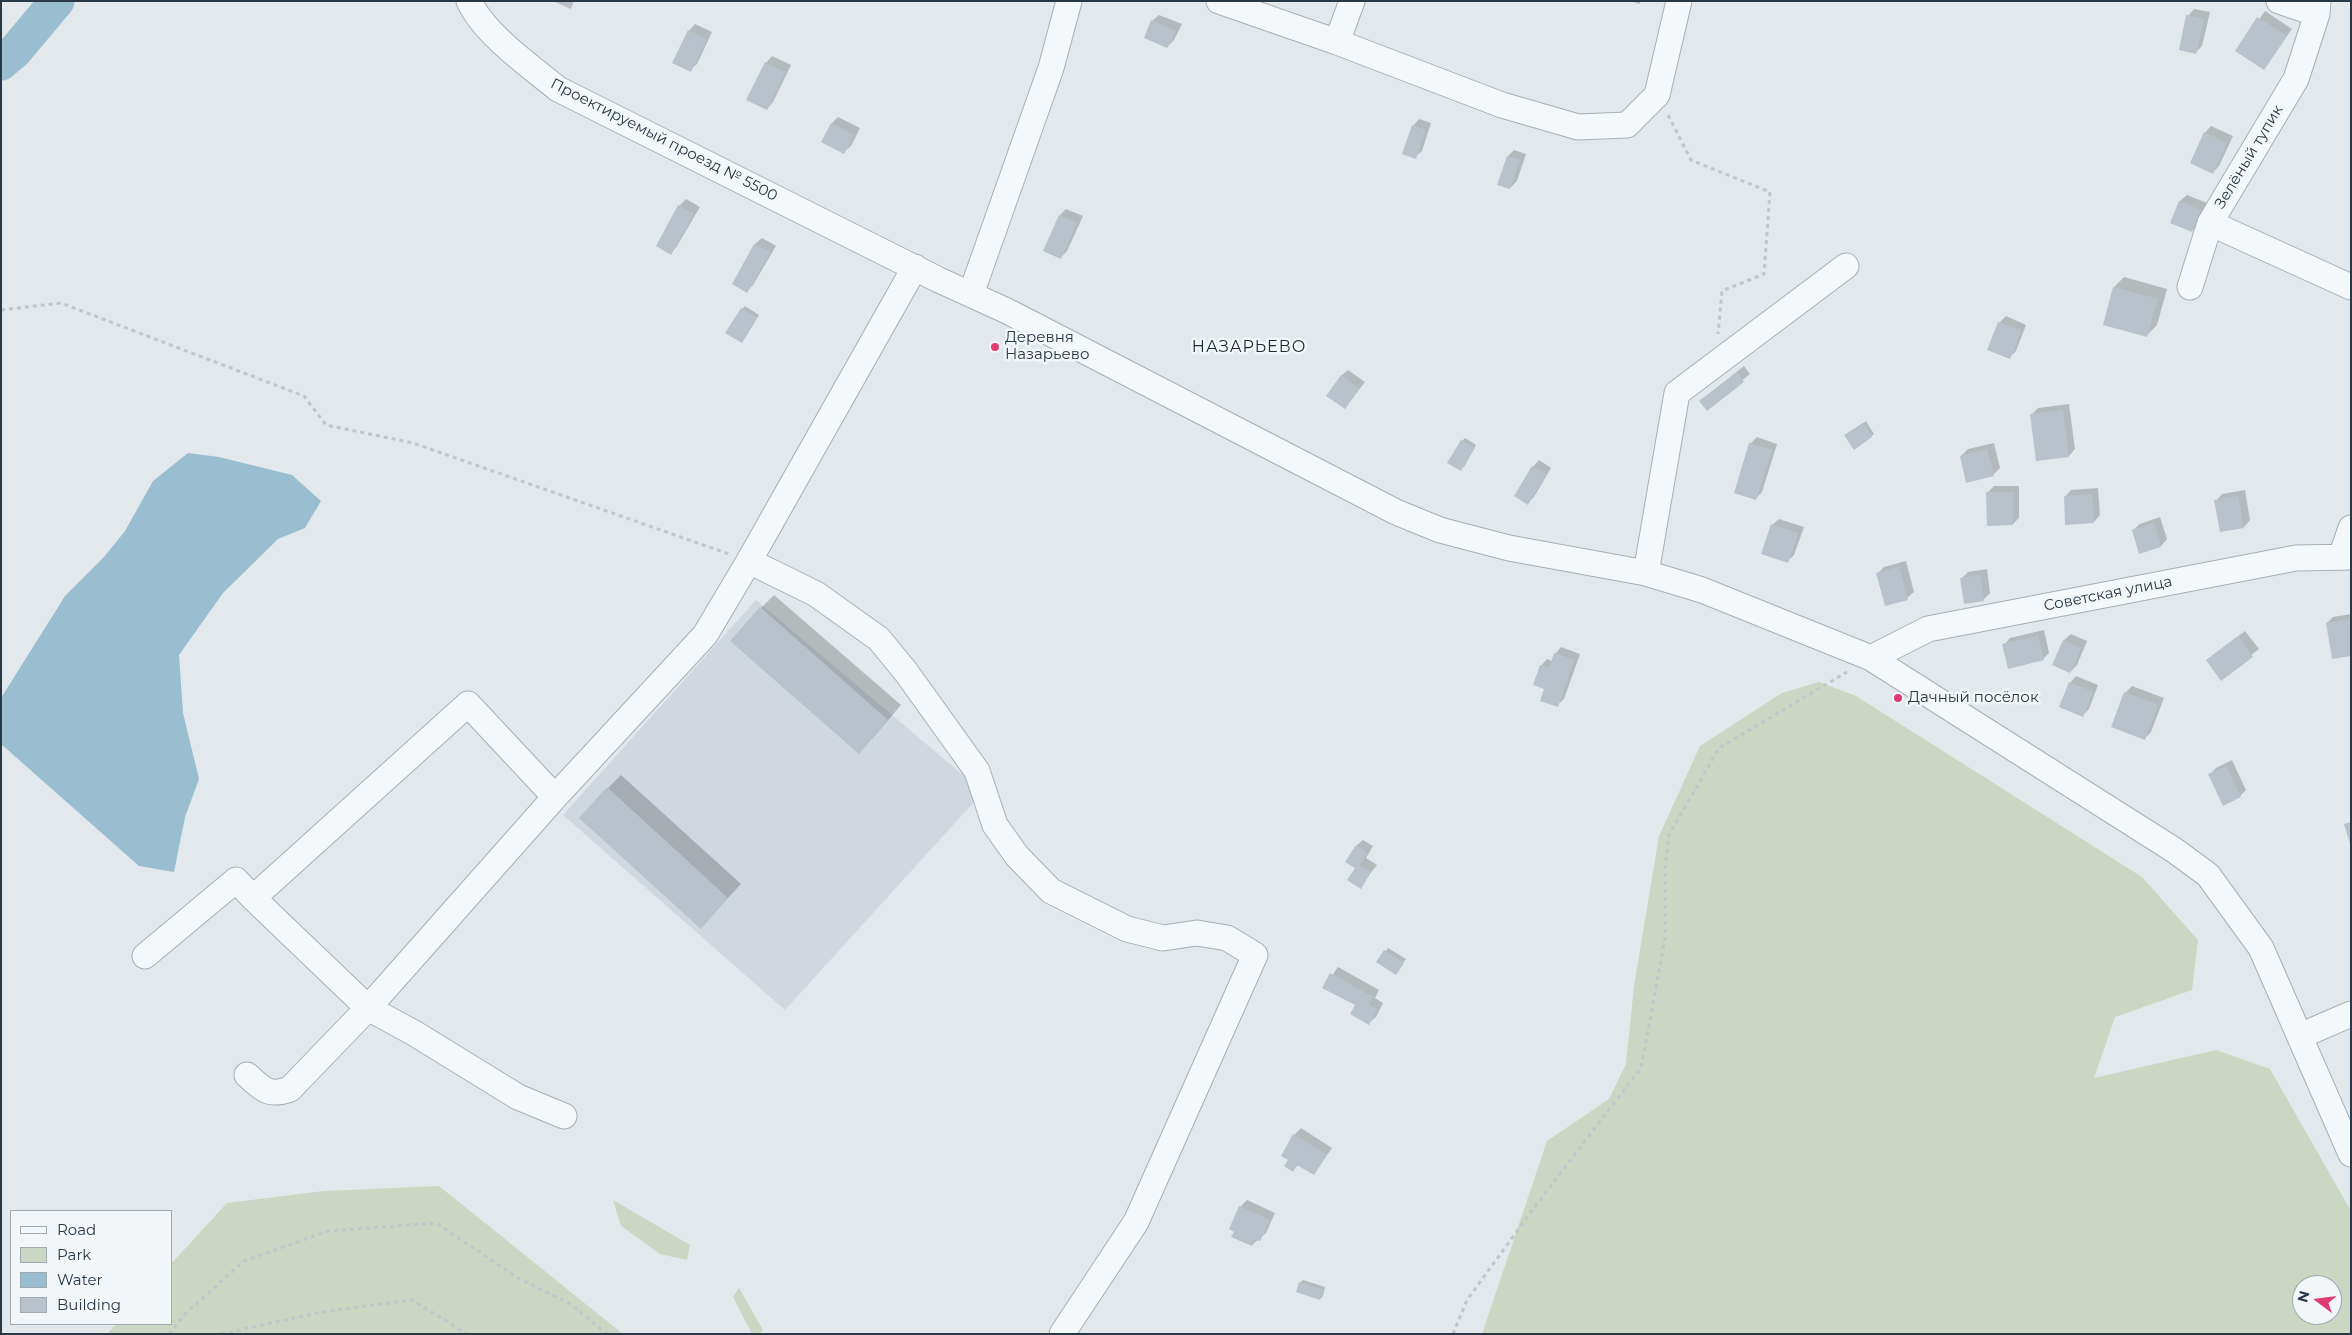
<!DOCTYPE html>
<html>
<head>
<meta charset="utf-8">
<style>
  body { margin:0 }
  #map { position:relative; width:2352px; height:1335px; overflow:hidden; background:#e2e8ec; font-family:Montserrat,sans-serif }
  canvas { display:block }
  .frame { position:absolute; inset:0; border:2px solid #283846; pointer-events:none }
  .legend { position:absolute; left:10px; top:1210px; width:162px; height:115px; box-sizing:border-box; background:#f2f6f9; border:1px solid #a1aab1; margin:0; padding:6px 9px; list-style:none; font-size:15px; color:#283846 }
  .legend li { display:flex; align-items:center; gap:10px; height:25px }
  .legend b { width:25px; border:1px solid #a1aab1 }
  .north { position:absolute; left:2292px; top:1275px; width:50px; height:50px; box-sizing:border-box; background:#f2f6f9; border:1px solid #a1aab1; border-radius:50%; rotate:285deg; font-size:14px; font-weight:700; line-height:20px; text-align:center; color:#283846 }
  .north::after { content:''; display:block; margin:auto; width:18px; height:22px; background:#dd3b71; clip-path:polygon(50% 0,100% 100%,50% 72%,0 100%) }
</style>
</head>
<body>
<div id="map">
<canvas width="2352" height="1335"></canvas>
<div class="frame"></div>
<ul class="legend">
<li><b style="height:6px;background:#f5f8fa"></b>Road</li>
<li><b style="height:14px;background:#cbd7c2"></b>Park</li>
<li><b style="height:14px;background:#99bed0"></b>Water</li>
<li><b style="height:14px;background:#b9c2ca"></b>Building</li>
</ul>
<div class="north">N</div>
</div>
<script>
const ctx = document.querySelector('canvas').getContext('2d');
ctx.lineJoin = 'round';
function paint(path, color) {
  ctx.fillStyle = color;
  ctx.fill(path, 'evenodd');
}
function stroke(path, color, width, dash) {
  ctx.strokeStyle = color;
  ctx.lineWidth = width;
  ctx.lineCap = dash ? 'butt' : 'round';
  ctx.setLineDash(dash || []);
  ctx.stroke(path);
}
function label(font, color, halo, rows, align = 'center') {
  ctx.font = font + ' Montserrat,sans-serif';
  ctx.lineWidth = 5;
  ctx.setLineDash([]);
  ctx.textBaseline = 'middle';
  ctx.strokeStyle = halo;
  ctx.fillStyle = color;
  for (const [text, x, y, turn = 0] of rows) {
    ctx.save();
    ctx.translate(x, y);
    ctx.rotate((+turn || 0) * Math.PI / 180);
    ctx.textAlign = isNaN(turn) ? turn : align;
    if (halo) ctx.strokeText(text, 0, 0);
    ctx.fillText(text, 0, 0);
    ctx.restore();
  }
}
paint(new Path2D(`
  M756,600l227,192 -198,218 -222,-195z`), '#d0d7de');
paint(new Path2D(`
  M1819,682l37,14 286,181 56,63 -6,50 -77,27 -21,61 122,-28 54,19 81,142v123h-869l65,-193 62,-42 17,-35 8,-78 25,-150 41,-90 82,-53zM2302,1285h30v30h-30z
  M439,1186l184,148h-516l9,-10h55v-60l56,-61 97,-12z
  M613,1200l77,45 -3,15 -27,-6 -39,-28z
  M739,1288l24,42 -3,4h-8l-19,-37z`), '#cbd7c2');
paint(new Path2D(`
  M188,453l31,4 73,18 29,26 -16,27 -27,11 -55,54 -44,62 4,58 16,66 -14,38 -11,55 -35,-6 -138,-122v-46l64,-102 39,-39 21,-26 28,-50z`), '#99bed0');
paint(new Path2D(`
  M1631,1h10l-2,3z
  M2194,9l16,3 -8,34 -6,6 -8,-36z
  M2265,11l27,18 -28,40 -27,-18z
  M1159,15l23,9 -8,16 -7,7 -15,-26z
  M695,24l17,8 -15,32 -7,6 -1,-39z
  M772,56l19,9 -18,37 -6,7 -1,-46z
  M838,117l22,11 -9,18 -7,6 -21,-10 9,-19z
  M1419,119l12,4 -9,28 -7,6 -2,-31z
  M2211,126l22,10 -14,30 -6,6 -8,-39z
  M1514,150l12,4 -9,27 -7,7 -2,-32z
  M2187,195l20,8 -9,21 -6,7 -21,-8 9,-22z
  M686,199l14,8 -23,39 -6,7 -14,-8 22,-39z
  M1066,209l17,7 -16,35 -6,6 -1,-42z
  M762,238l14,8 -23,39 -6,6 -14,-7 22,-40z
  M2124,277l43,12 -10,36 -10,10 -33,-48z
  M745,306l14,9 -14,23 -3,-29z
  M2006,316l20,9 -10,26 -7,7 -10,-35z
  M1744,366l6,8 -43,35 -7,-8z
  M1348,370l17,12 -20,26 -4,-32z
  M2069,404l6,45 -6,7 -38,-41 7,-7z
  M1866,421l8,13 -3,2 -25,-1z
  M1757,437l20,7 -15,48 -6,6 -6,-54z
  M1465,438l11,7 -12,22 -2,-26z
  M1994,443l6,25 -7,7 -32,-19 7,-7z
  M1539,460l12,8 -17,29 -6,6 5,-36z
  M1994,486h25v32l-6,6 -26,-31z
  M2098,488l2,27 -6,7 -29,-25 6,-7z
  M2245,490l5,30 -6,7 -28,-26 6,-7z
  M2160,517l7,22 -6,7 -28,-16 7,-6z
  M1779,519l25,8 -10,28 -6,6 -16,-36z
  M1906,561l8,31 -7,6 -29,-25 6,-6z
  M1987,569l3,24 -7,7 -21,-22 6,-6z
  M774,595l127,110 -29,34 -111,-131z
  M2351,614v41l-24,-32 6,-6z
  M2044,630l5,23 -6,6 -39,-14 6,-7z
  M2245,631l14,18 -38,30 -14,-19z
  M2071,634l16,7 -10,24 -7,7 -6,-32z
  M1561,647l19,7 -16,45 -7,6 -11,-17 -5,-22 6,-7 5,2 3,-7z
  M2076,676l22,9 -9,24 -7,7 -12,-33z
  M2132,686l32,12 -13,34 -6,6 -20,-45z
  M2232,760l14,30 -6,6 -31,-21 7,-7z
  M621,775l120,109 -27,29 -106,-125z
  M1363,840l10,6 -7,12 11,7 -17,22 -4,-19v-22z
  M1388,948l18,11 -8,11 -20,-8z
  M1338,967l41,23 -4,8 8,5 -7,14 -7,6 -12,-18 -33,-18z
  M1301,1128l31,20 -18,26 -15,-10 -6,6 -3,-10 4,-25z
  M1247,1200l28,13 -9,20 -14,12 -12,-38z
  M1303,1280l22,7 -2,9 -3,3 -20,-16z`), '#0003');
stroke(new Path2D(`
  M1,63l14,-12 42,-50`), '#99bed0', 35);
paint(new Path2D(`
  M553,1h21l-3,8z
  M2186,15l18,4 -8,35 -17,-4z
  M2257,17l30,19 -23,34 -29,-19z
  M1151,20l25,11 -9,17 -23,-10z
  M688,30l19,9 -16,33 -19,-9z
  M765,62l20,10 -18,38 -21,-10z
  M831,123l23,12 -10,19 -23,-12z
  M1412,125l13,5 -9,29 -14,-5z
  M2204,132l23,11 -14,31 -23,-11z
  M1507,156l13,4 -10,29 -13,-4z
  M2179,201l22,9 -9,22 -22,-9z
  M678,205l16,9 -23,41 -15,-9z
  M1059,215l18,8 -16,36 -18,-8z
  M754,244l16,8 -23,41 -15,-9z
  M2113,287l45,12 -11,38 -44,-12z
  M741,308l16,10 -15,25 -17,-10z
  M1998,322l23,9 -11,28 -23,-9z
  M1737,372l7,10 -37,29 -8,-10z
  M1341,375l18,14 -14,20 -19,-13z
  M2063,410l6,47 -33,4 -6,-47z
  M1863,423l9,14 -18,13 -10,-15z
  M1461,440l14,8 -14,23 -14,-8z
  M1749,443l23,7 -16,50 -22,-7z
  M1987,449l7,27 -28,7 -6,-27z
  M1532,466l14,8 -18,31 -14,-9z
  M1986,492h27v33l-26,1z
  M2092,494l2,29 -29,2 -1,-29z
  M2238,496l6,32 -24,4 -6,-32z
  M2154,523l7,24 -22,7 -7,-24z
  M1771,524l27,9 -10,30 -27,-9z
  M1899,567l9,33 -23,6 -9,-33z
  M1980,575l4,26 -20,3 -4,-26z
  M760,607l128,113 -29,34 -129,-113z
  M2351,619v37l-19,3 -6,-36z
  M2038,636l6,24 -36,9 -6,-25z
  M2238,636l15,21 -32,24 -15,-21z
  M2063,640l18,8 -11,25 -18,-8z
  M1554,653l20,7 -16,47 -18,-6 4,-12 -11,-4 7,-20 9,3z
  M2069,682l24,10 -10,25 -24,-10z
  M2124,692l34,13 -13,35 -34,-13z
  M2226,766l15,31 -18,9 -15,-32z
  M607,787l121,111 -27,31 -122,-111z
  M2351,822v22h-1l-6,-20z
  M1356,845l11,8 -7,12 11,7 -10,17 -14,-9 8,-12 -10,-6z
  M1384,950l20,13 -8,12 -20,-13z
  M1330,973l43,24 -4,8 8,4 -8,16 -19,-11 5,-9 -33,-17z
  M1293,1134l34,21 -13,20 -17,-10 -4,7 -9,-6 4,-6 -7,-4z
  M1239,1206l31,14 -10,21 -5,-2 -3,7 -21,-9 3,-5 -5,-3z
  M1299,1282l24,8 -3,10 -24,-8z`), '#b9c2ca');
const minor = new Path2D(`
  M469,1c15,33 61,65 89,88l381,191 68,31 389,201 44,18 69,18 137,25 56,17 169,68 303,192 34,25 53,73 90,206
  M1219,1l118,41 15,-41
  M2279,1l38,13
  M2318,1l-1,13 -21,65 -86,144 141,64
  M1337,42l165,63 76,22 49,-2 30,-30 22,-94
  M915,267l-166,294 67,33 63,45 27,33 71,99 18,54 22,31 34,35 76,38 36,9 34,-5 30,5 28,17 -119,267 -74,112
  M2190,287l20,-64
  M971,294l80,-226 18,-67
  M2341,557l10,-29
  M1646,573l31,-180 169,-127
  M1871,658l57,-29 368,-71 55,-1
  M555,797l-87,-93 -215,194 115,110 187,-211 150,-162 44,-74
  M145,956l91,-76 17,18
  M2300,1036l51,-22
  M247,1075c16,14 21,22 43,14l78,-81 46,25 104,64 46,19`);
stroke(minor, '#a6b0b7', 27);
stroke(new Path2D(`
  M1668,115l23,45 79,32 -6,82 -42,17 -4,43
  M1,310l60,-7 243,93 22,29 87,18 316,111
  M169,1334l17,-21 58,-52 84,-30 108,-8 82,55 51,25 38,31
  M221,1334l101,-22 90,-12 55,34
  M1453,1334l14,-34 69,-95 105,-137 24,-129v-74l4,-30 50,-87 128,-76`), '#c0c6cb', 3, [4, 4]);
stroke(minor, '#f5f8fa', 25);
for (const [x, y, r, color] of [
  [995,347,5,"#dd3b71"],
  [1898,698,5,"#dd3b71"]
]) {
  const dot = new Path2D();
  dot.arc(x, y, r, 0, 2 * Math.PI);
  ctx.fillStyle = color;
  ctx.fill(dot);
  stroke(dot, '#f2f6f9', 2);
}
label('15px', '#283846', '#f2f6f9', [
  ["Проектируемый проезд № 5500",664,140,27],
  ["Зелёный тупик",2249,157,-59],
  ["Советская улица",2108,594,-11]
]);
label('15px', '#283846', '#f2f6f9', [
  ["Деревня",1005,338],
  ["Назарьево",1005,355],
  ["Дачный посёлок",1908,698]
], 'left');
ctx.letterSpacing = '1px';
label('16px', '#1a2937', '#f2f6f9', [
  ["НАЗАРЬЕВО",1249,347]
]);
ctx.letterSpacing = '0px';
</script>
</body>
</html>
